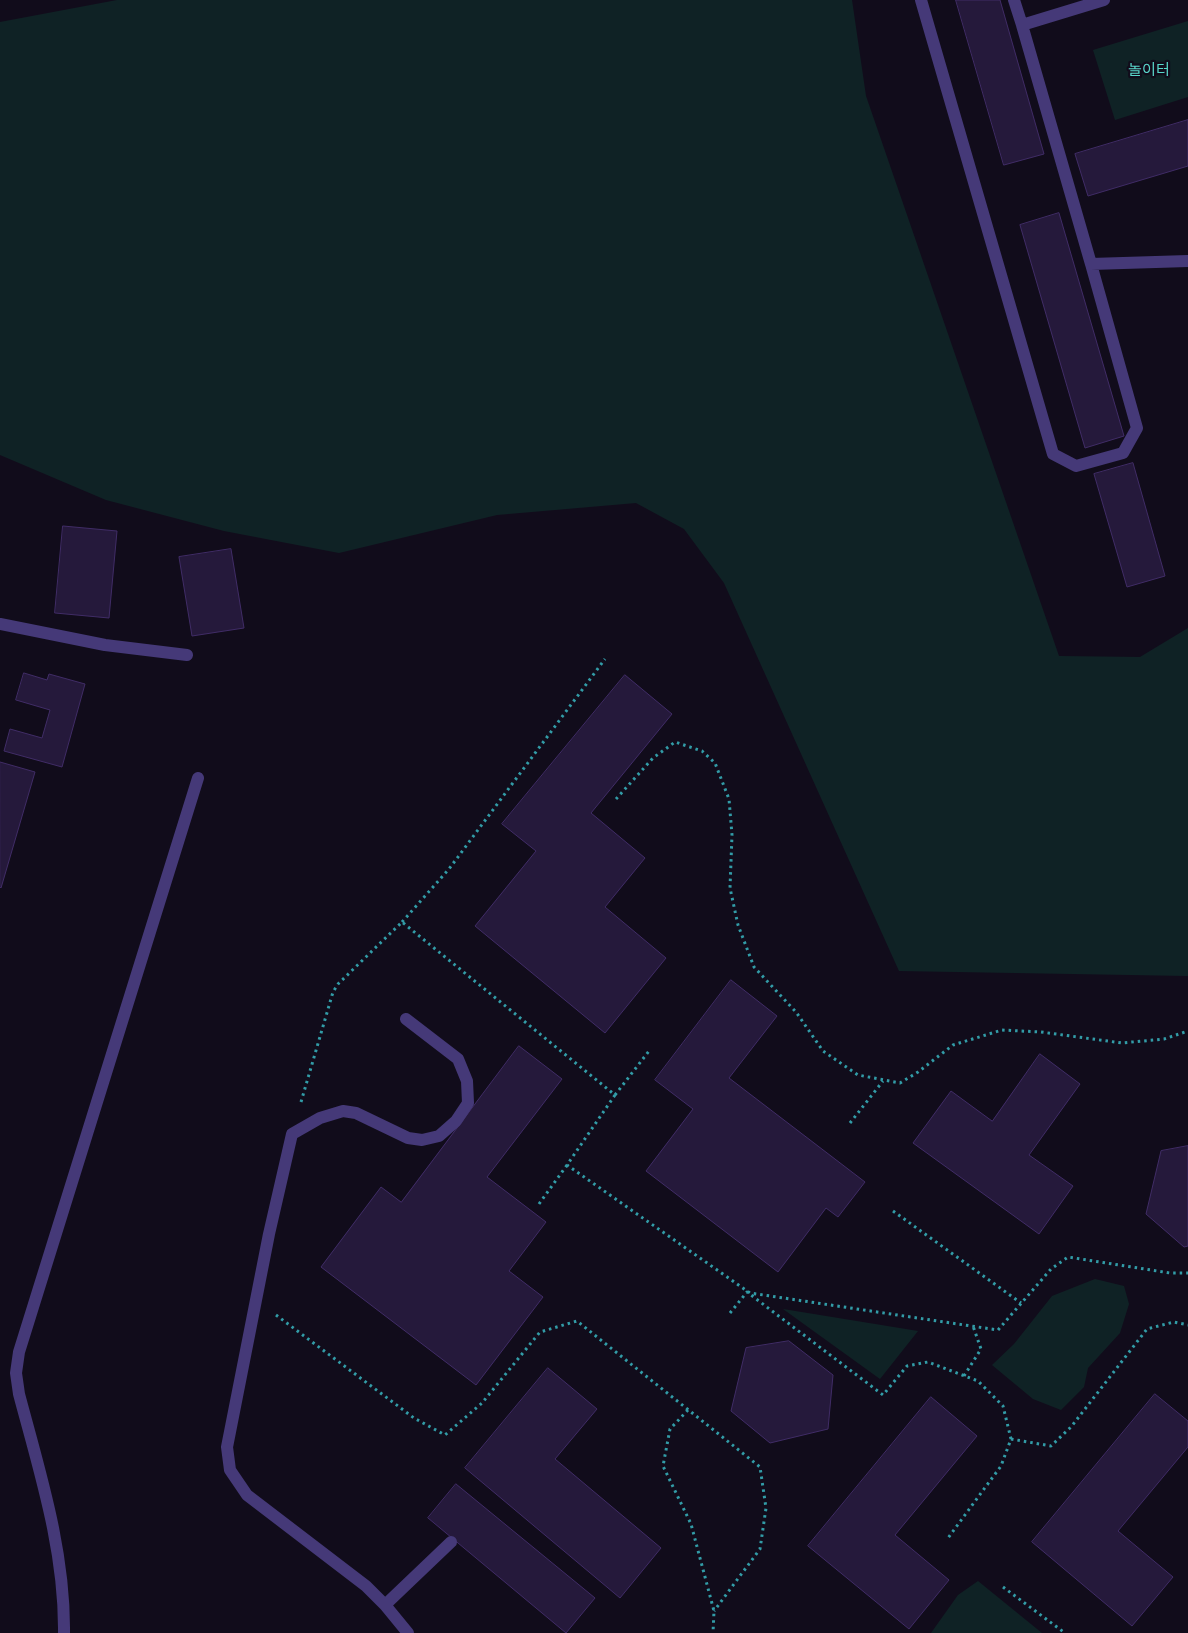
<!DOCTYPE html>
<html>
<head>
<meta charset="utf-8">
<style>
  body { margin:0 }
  canvas { display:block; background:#110c1b }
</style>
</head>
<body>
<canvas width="1188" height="1633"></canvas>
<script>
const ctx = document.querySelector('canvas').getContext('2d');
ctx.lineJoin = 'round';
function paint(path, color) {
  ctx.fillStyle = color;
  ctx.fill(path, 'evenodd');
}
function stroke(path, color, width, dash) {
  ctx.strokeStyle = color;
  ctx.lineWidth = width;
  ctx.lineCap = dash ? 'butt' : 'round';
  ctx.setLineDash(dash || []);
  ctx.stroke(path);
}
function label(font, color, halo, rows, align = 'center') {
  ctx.font = font + ' "DejaVu Sans","Noto Sans KR",sans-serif';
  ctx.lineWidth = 4.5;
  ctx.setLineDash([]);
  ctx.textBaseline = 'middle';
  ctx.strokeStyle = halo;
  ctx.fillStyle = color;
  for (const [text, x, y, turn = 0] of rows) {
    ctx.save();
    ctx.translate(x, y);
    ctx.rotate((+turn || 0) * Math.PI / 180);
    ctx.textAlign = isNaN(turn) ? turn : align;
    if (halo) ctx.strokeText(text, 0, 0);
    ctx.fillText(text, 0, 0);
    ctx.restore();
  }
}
paint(new Path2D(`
  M117,0h735l14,96 193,560 81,1 48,-29v348l-289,-5 -175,-388 -40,-54 -48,-26 -139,12 -158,38 -115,-22 -118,-31 -106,-45v-433z
  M1188,21v76l-73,23 -22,-70z
  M1095,1279l29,7 5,18 -9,29 -32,35 -4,19 -23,23 -28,-11 -41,-34 22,-21 38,-48z
  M783,1309l135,22 -38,48z
  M978,1581l64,52h-111l27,-38z`), '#0f2225');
const building = new Path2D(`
  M956,0h44l44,154 -40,11z
  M1188,120v46l-100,30 -13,-42z
  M1059,213l65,223 -39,12 -65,-223z
  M1133,463l32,113 -38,11 -33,-113z
  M63,526l54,5 -8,87 -54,-5z
  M231,549l13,79 -52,8 -13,-79z
  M24,673l23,7 2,-6 36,10 -23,83 -58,-16 6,-22 32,9 8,-28 -34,-10z
  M625,675l47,39 -81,99 54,45 -40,49 61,51 -61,75 -130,-107 61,-75 -34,-27z
  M0,762l35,10 -34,116 -1,-1z
  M731,980l46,36 -48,62 136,104 -27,35 -12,-9 -48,64 -132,-101 47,-62 -38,-29z
  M519,1046l43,33 -75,98 59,45 -37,49 34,26 -67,88 -155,-118 60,-80 20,15z
  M1040,1054l40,30 -51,71 44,31 -34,48 -126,-91 38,-52 41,30z
  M1188,1146v100l-4,1 -38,-33 15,-63z
  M789,1341l44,34 -5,54 -58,14 -39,-32 15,-63z
  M548,1368l49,41 -42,50 106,89 -41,50 -155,-130z
  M1155,1394l33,27v26l-70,84 55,46 -41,49 -100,-84z
  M931,1397l46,39 -82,99 54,45 -40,49 -101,-83z
  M456,1484l139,114 -29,35 -138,-115z`);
paint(building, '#25193b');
stroke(building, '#402c66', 1);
stroke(new Path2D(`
  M616,799l37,-41 22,-16 27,9 13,12 14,36 3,36 -2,53 8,37 16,42 42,45 27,39 35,24 42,8 18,-11 35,-27 49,-15 39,2 81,11 42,-4 24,-8
  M402,922l47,-53 156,-210
  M615,1095l34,-44
  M301,1102l32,-110 5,-8 64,-62 213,173 -48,70 183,128 248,37 53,-61 17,-12 102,16h18
  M850,1123l33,-42
  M539,1204l28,-39
  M893,1211l128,92
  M730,1313l17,-21 136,103 24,-29 21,-4 50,19 25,25 8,33 -10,27 -53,72
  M276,1315l138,103 31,17 37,-32 58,-71 37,-11 183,146 6,41 -6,41 -46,62
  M964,1376l17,-27 -8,-23
  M688,1410l-18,19 -7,37 28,58 23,87 -1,22
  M1011,1439l40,7 20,-19 76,-98 27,-7 14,3
  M1003,1587l62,46`), '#329ca7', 3, [2.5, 4]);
stroke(new Path2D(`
  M921,0l132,454 23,12 47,-13 14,-25 -46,-164
  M1014,0l8,25 82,-25
  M1022,25l69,239 97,-3
  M0,624l105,21 82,10
  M406,1019l52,40 9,22 1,22 -12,18 -17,15 -17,4 -14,-2 -52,-25 -13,-2 -23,7 -28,16 -23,100 -42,213 3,23 17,25 119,91 19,19 23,28
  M385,1605l66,-63
  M64,1633c1,-82 -24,-160 -45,-239l-3,-21 3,-21 179,-574`), '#453978', 12);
label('15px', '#59d7cb', '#110c1b', [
  ["놀이터",1149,71]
]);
</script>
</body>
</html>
